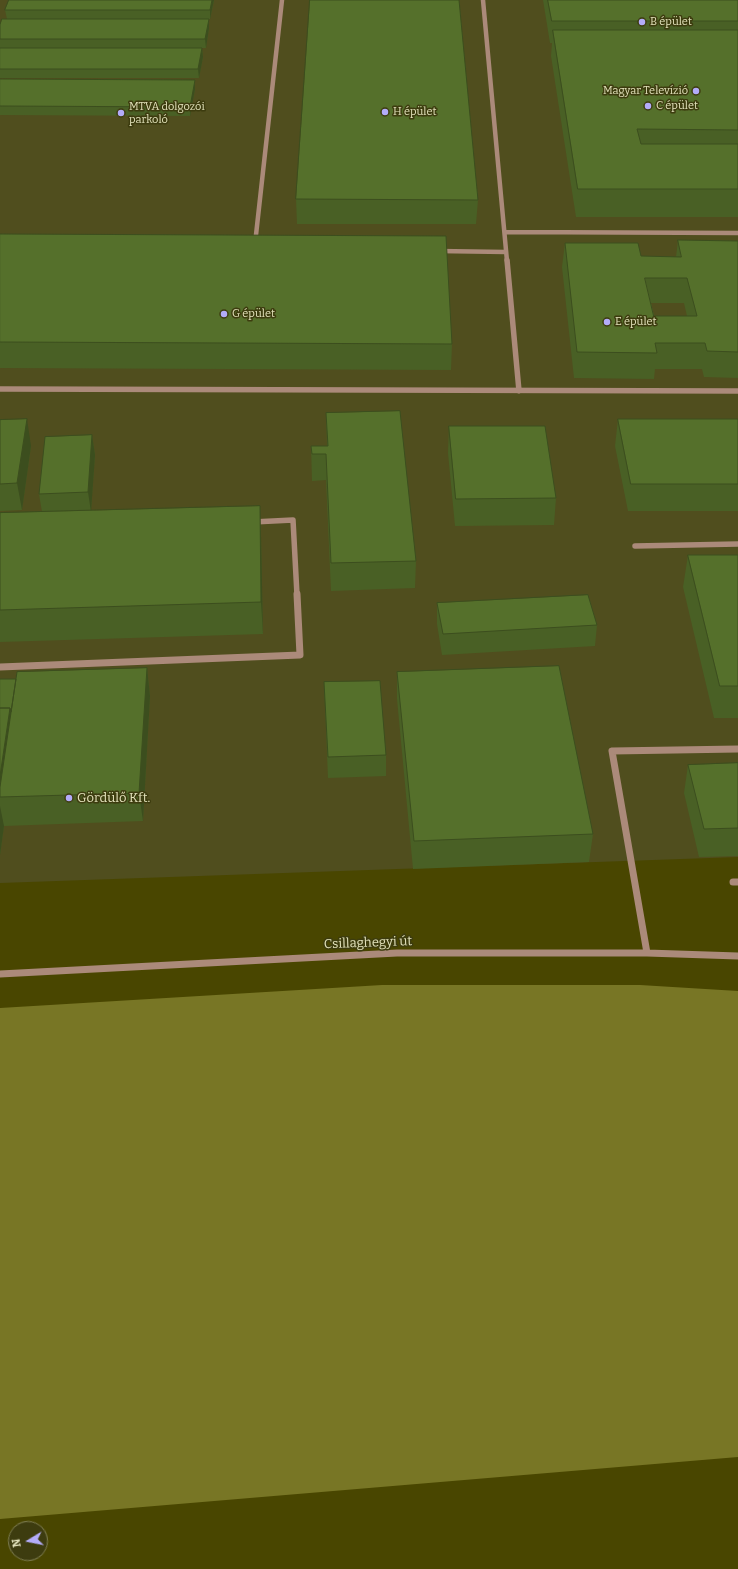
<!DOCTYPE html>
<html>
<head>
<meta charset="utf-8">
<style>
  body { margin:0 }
  #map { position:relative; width:738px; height:1569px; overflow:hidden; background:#494600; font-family:Bitter,serif }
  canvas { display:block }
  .north { position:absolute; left:8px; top:1521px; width:40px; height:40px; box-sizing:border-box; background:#3d3c0f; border:1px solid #7f7e54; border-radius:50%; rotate:260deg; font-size:11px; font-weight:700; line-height:16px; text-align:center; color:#e2e2bb }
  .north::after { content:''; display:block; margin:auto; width:14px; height:18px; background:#b3acf9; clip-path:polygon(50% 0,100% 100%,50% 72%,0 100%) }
</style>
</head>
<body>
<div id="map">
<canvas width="738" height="1569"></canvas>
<div class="north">N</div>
</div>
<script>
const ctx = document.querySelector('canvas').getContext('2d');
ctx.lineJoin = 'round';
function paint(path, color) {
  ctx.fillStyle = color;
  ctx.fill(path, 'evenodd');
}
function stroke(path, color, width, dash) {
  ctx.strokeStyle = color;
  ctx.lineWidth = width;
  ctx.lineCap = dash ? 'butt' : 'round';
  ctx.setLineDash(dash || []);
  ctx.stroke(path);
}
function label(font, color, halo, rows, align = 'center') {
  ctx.font = font + ' Bitter,serif';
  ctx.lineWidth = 3;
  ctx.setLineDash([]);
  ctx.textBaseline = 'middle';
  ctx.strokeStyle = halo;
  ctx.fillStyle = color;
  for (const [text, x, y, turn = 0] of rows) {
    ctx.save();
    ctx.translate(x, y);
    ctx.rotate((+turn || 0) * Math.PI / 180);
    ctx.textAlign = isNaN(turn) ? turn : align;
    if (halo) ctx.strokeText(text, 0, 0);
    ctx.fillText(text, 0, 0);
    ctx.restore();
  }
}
paint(new Path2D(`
  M0,0h738v857l-738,26z`), '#504e1e');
paint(new Path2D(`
  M382,985h258l98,6v466l-738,62v-511z`), '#787625');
stroke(new Path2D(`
  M483,0l24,261
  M505,232l233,1
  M255,244l27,-244
  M438,251l68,1`), '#ab8a7a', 4.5);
stroke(new Path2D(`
  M507,260l12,131
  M0,389l738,2
  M253,522l40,-2 4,75
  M635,546l103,-2`), '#ab8a7a', 5.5);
stroke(new Path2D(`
  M0,667l300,-12 -3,-61
  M733,882h5
  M647,953l-35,-202 126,-2
  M0,974l397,-21h250l91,3`), '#ab8a7a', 7);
paint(new Path2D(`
  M543,0h195v217h-162l-25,-161 1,-13h-2z
  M214,1l-4,18h-1v9l-3,20h-4l1,9 -4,21h-199v-53l7,-6 -2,-9z
  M0,79l195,1v9l-5,27 -190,-1z
  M296,199l182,1 -2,24h-179z
  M0,234l452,110 -1,26 -451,-2z
  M678,240l60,1v137l-34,-1 -2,-8h-47l-1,10 -80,-1 -12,-111 3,-24 76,13 35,1zM651,303h33l3,13h-33z
  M326,413l90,148 -1,27 -84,3 -5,-111 -14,1 -1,-35h16z
  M618,419h120v92h-110l-13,-65z
  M0,420l31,26 -9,64 -22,1z
  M449,426l107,72 -2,27 -99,1 -7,-73z
  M92,435l3,20 -4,55 170,27 2,97 -263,8v-129l42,-1 -3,-18z
  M688,555h50v163h-24l-31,-131z
  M437,603l160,22 -2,21 -153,9 -5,-31z
  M147,668l3,28 -7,125 -139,5 -4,29v-176h16z
  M397,672l196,162 -4,28 -176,7 -16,-170z
  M324,682l62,73v21l-58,2z
  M738,763v93l-39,1 -15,-64 4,-28z`), '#496025');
paint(new Path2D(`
  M212,0h2l-4,19v-9z
  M209,19v9l-3,20 -1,-9z
  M202,48l1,9 -4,21 -1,-9z
  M195,80v9l-5,27v-9z
  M27,419l4,27 -9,64 -5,-27z
  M92,435l3,20 -4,57 -3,-20z
  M260,506l1,31 2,97 -2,-32z
  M147,668l3,28 -7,125 -4,-28z
  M10,708l2,11 -12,78v-21z
  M0,806l4,20 -4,29z`), '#3c4e1e');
const building = new Path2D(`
  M9,0h203l-2,10h-205z
  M310,0h149l19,200 -182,-1z
  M548,0h190v21h-186z
  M2,19h207l-4,20h-205v-14z
  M553,30h185v100l-101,-1 4,15h97v45h-160z
  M0,48h202l-4,21h-198z
  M0,79l195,1 -5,27 -190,-1z
  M0,234l446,2 6,108 -452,-2z
  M678,240l60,1v111l-31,-1 -2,-8h-50l2,10 -80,-1 -12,-109h73l3,13 40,1zM645,278h42l10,38h-43z
  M400,411l16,150 -85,2 -5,-109h-14l-1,-8h17l-2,-33z
  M27,419l-10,64 -17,1v-64z
  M618,419h120v65h-107z
  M449,426h96l11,72 -100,1z
  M92,435l-4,57 -49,2 6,-57z
  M260,506l1,96 -261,8v-97z
  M688,555h50v131h-18z
  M588,595l9,30 -154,9 -6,-31z
  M559,666l34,168 -179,7 -17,-169z
  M147,668l-8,125 -139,4v-10l17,-115z
  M0,679h16l-5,33 -1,-4h-10z
  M380,681l6,74 -58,2 -4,-75z
  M0,708h10l-10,68z
  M738,763v65l-34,1 -16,-64z`);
paint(building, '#55702b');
stroke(building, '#3c4e1e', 1);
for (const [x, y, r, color] of [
  [642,22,4,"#b3acf9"],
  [696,91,4,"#b3acf9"],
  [648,106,4,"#b3acf9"],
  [385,112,4,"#b3acf9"],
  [121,113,4,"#b3acf9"],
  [224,314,4,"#b3acf9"],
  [607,322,4,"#b3acf9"],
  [69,798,4,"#b3acf9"]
]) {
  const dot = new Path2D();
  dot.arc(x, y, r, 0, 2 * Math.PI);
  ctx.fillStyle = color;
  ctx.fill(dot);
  stroke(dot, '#3d3c0f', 1.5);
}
label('11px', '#e2e2bb', '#3d3c0f', [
  ["B épület",650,22],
  ["Magyar Televízió",688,91,"right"],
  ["C épület",656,106],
  ["MTVA dolgozói",129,107],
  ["parkoló",129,120],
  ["H épület",393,112],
  ["G épület",232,314],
  ["E épület",615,322]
], 'left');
label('13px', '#e2e2bb', '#3d3c0f', [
  ["Gördülő Kft.",77,798]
], 'left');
label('13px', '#e2e2bb', '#3d3c0f', [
  ["Csillaghegyi út",368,943,-2]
]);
</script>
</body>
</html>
